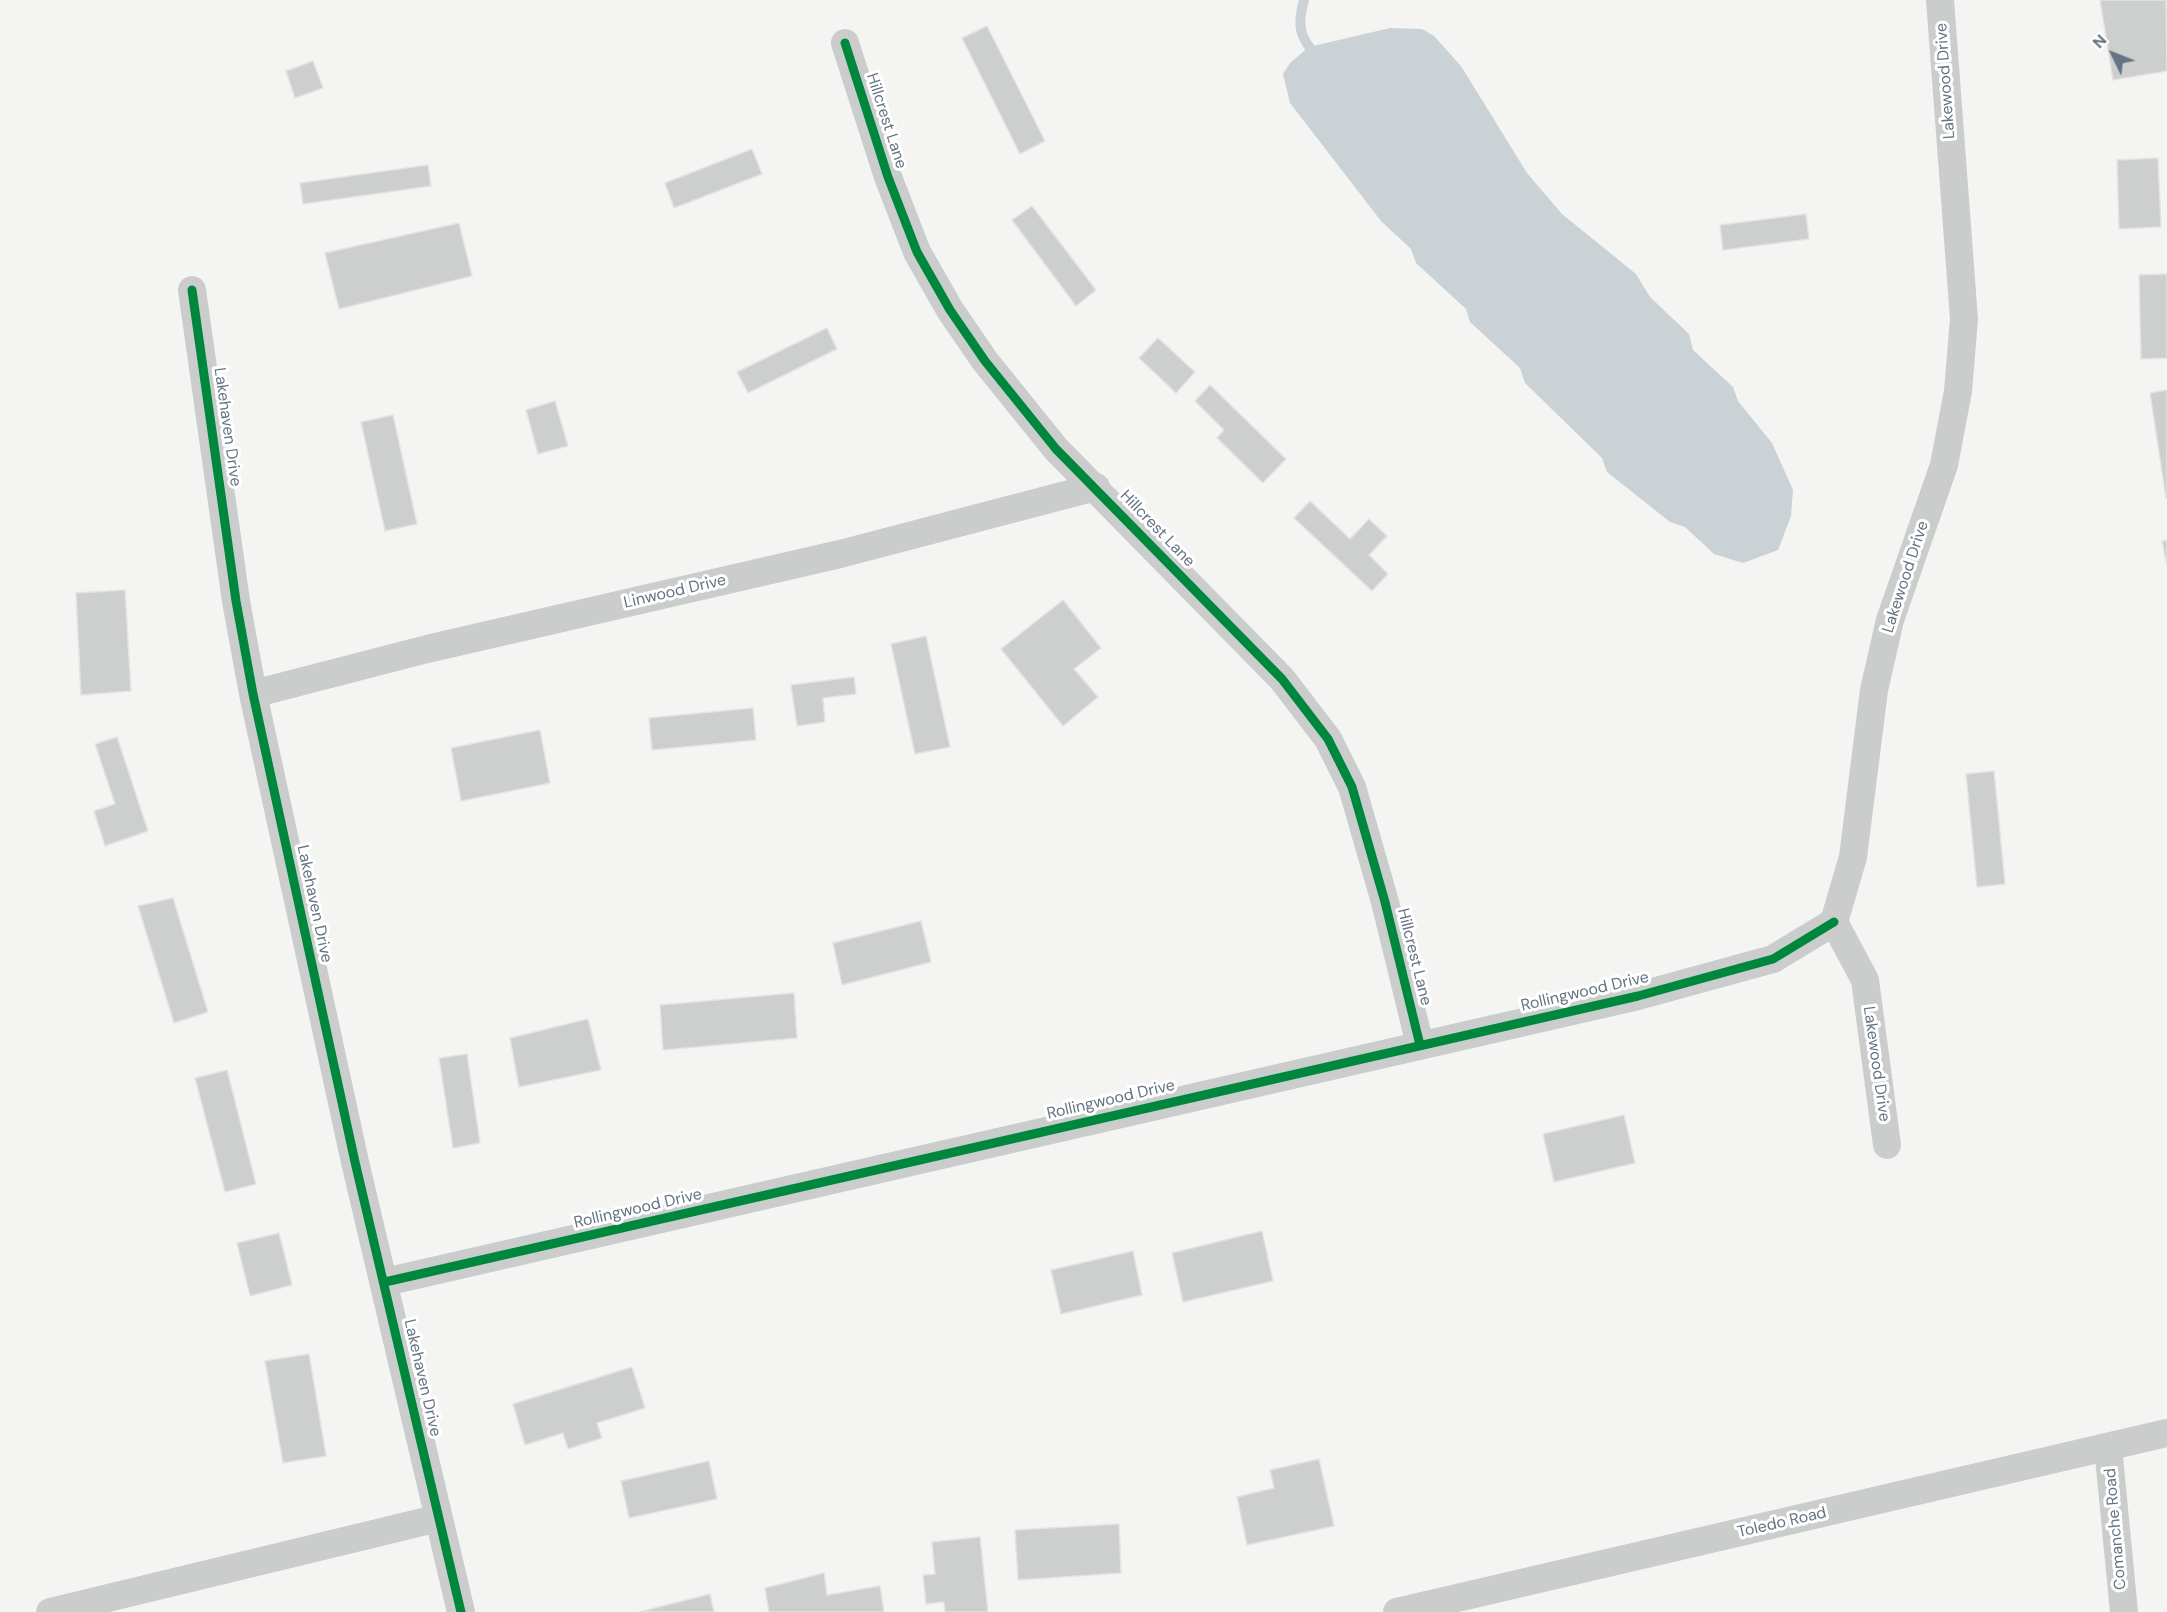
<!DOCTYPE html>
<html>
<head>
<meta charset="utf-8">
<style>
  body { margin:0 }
  #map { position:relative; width:2167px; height:1612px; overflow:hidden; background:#f4f4f2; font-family:"DM Sans",sans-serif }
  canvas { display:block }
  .north { position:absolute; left:2083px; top:24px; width:60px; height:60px; -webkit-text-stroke:4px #fff; paint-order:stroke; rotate:313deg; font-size:16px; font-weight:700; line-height:24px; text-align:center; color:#647483 }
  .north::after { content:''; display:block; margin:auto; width:21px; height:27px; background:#647483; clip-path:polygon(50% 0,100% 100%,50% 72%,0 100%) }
</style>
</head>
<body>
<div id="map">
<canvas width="2167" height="1612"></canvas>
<div class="north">N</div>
</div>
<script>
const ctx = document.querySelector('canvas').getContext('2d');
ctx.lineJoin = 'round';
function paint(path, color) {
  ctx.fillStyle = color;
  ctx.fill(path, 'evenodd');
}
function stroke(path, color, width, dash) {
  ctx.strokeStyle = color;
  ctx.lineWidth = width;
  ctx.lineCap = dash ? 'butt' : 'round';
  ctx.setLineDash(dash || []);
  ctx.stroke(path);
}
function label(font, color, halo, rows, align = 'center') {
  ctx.font = font + ' "DM Sans",sans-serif';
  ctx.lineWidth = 6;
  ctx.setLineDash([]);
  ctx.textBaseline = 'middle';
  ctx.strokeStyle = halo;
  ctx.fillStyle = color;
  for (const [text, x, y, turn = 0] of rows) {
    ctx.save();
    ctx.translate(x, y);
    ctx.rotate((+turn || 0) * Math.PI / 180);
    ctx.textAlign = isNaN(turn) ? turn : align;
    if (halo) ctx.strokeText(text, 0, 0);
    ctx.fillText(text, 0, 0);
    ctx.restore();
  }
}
paint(new Path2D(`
  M1390,28l32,1 12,7 27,30 66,107 35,41 74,60 14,23 39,37 4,16 40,37 5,14 34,42 21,47 -2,26 -13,34 -35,13 -29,-9 -29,-27 -15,-5 -63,-50 -5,-14 -77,-75 -5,-15 -50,-46 -4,-13 -50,-46 -5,-14 -30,-28 -91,-118 -7,-29 7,-11 19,-16z`), '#cbd2d5');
stroke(new Path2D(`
  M1304,0c-7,25 -5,38 14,57`), '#cbd2d5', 10);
const building = new Path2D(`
  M2100,0h66l1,71 -54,9z
  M987,26l58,115 -25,13 -58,-116z
  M313,61l10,27 -28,10 -9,-27z
  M752,149l10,25 -88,34 -9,-25z
  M2158,158l3,69 -42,2 -2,-69z
  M428,165l3,21 -128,18 -3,-21z
  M1032,206l64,84 -20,16 -64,-86z
  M1806,214l3,25 -86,11 -3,-25z
  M459,223l13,53 -133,33 -14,-56z
  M2167,274v84l-26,1 -2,-84z
  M827,328l10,21 -89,44 -11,-21z
  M1158,338l37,34 -19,21 -37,-35z
  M1210,385l76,74 -23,24 -46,-45 7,-8 -29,-29z
  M2167,390v108h-1l-16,-105z
  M555,401l13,45 -30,8 -12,-44z
  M393,415l24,109 -32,7 -24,-109z
  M1310,501l40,38 19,-20 18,17 -18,19 19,19 -16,17 -78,-73z
  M2167,540v26l-5,-25z
  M125,590l6,101 -50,4 -5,-102z
  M1063,600l38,48 -27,21 24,28 -35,29 -62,-77z
  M926,636l24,111 -35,7 -24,-110z
  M854,677l2,17 -33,4 2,24 -28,4 -6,-41z
  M753,708l3,32 -104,10 -3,-32z
  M540,730l10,53 -89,18 -10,-53z
  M117,737l31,94 -43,15 -11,-35 21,-7 -20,-60z
  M1994,771l11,113 -28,3 -11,-113z
  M173,898l35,114 -34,11 -36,-117z
  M921,921l10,41 -89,23 -9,-42z
  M794,993l3,45 -134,12 -3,-45z
  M588,1019l13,51 -82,17 -9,-49z
  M467,1054l13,89 -27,5 -14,-90z
  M227,1070l29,114 -31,8 -30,-114z
  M1624,1115l11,48 -81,19 -11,-48z
  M1262,1231l11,50 -90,21 -11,-49z
  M279,1233l13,52 -42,11 -13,-53z
  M1133,1251l9,44 -81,19 -10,-44z
  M309,1354l17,102 -43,7 -18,-102z
  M632,1367l13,41 -48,15 5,15 -34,11 -5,-16 -38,12 -12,-41z
  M1319,1459l15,67 -87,19 -10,-48 37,-9 -4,-18z
  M709,1461l8,38 -88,19 -8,-37z
  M1119,1524l2,49 -103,7 -3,-50z
  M980,1537l8,75h-43l-1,-10 -18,2 -3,-29 12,-1 -3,-32z
  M824,1573l3,22 53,-9 4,26h-115l-4,-24z
  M710,1594l4,18h-75z`);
paint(building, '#cdcece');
stroke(building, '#e3e3e2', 1.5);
stroke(new Path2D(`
  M845,43l43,134 29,75 33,58 35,51 71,88 226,230 46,60 24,48 33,115 35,143
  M192,290l44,311 17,93 102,468 106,450
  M253,694l174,-45 413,-95 256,-67
  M1887,1145l-22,-165 -31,-58 19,-65 21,-167 16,-70 54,-155 14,-74 6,-72 -24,-319
  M385,1282l1253,-286 135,-37 61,-37
  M2108,1447l16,165
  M50,1612l389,-94
  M1397,1612l770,-179`), '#cbcdcd', 28);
stroke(new Path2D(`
  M845,43l43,134 29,75 33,58 35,51 71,88 226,230 46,60 24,48 33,115 35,143
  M192,290l44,311 17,93 102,468 106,450
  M385,1282l1253,-286 135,-37 61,-37`), '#00873e', 9);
label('16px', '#647483', '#fff', [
  ["Lakewood Drive",1946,81,-94],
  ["Hillcrest Lane",886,121,72],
  ["Lakehaven Drive",227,427,82],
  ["Hillcrest Lane",1157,529,46],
  ["Lakewood Drive",1906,577,-72],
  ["Linwood Drive",675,592,-13],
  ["Lakehaven Drive",314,904,78],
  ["Hillcrest Lane",1414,957,76],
  ["Rollingwood Drive",1585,992,-13],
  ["Lakewood Drive",1876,1064,82],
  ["Rollingwood Drive",1111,1100,-13],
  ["Rollingwood Drive",638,1209,-13],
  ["Lakehaven Drive",422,1378,77],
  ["Toledo Road",1782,1523,-13],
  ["Comanche Road",2116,1529,-95]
]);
</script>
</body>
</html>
